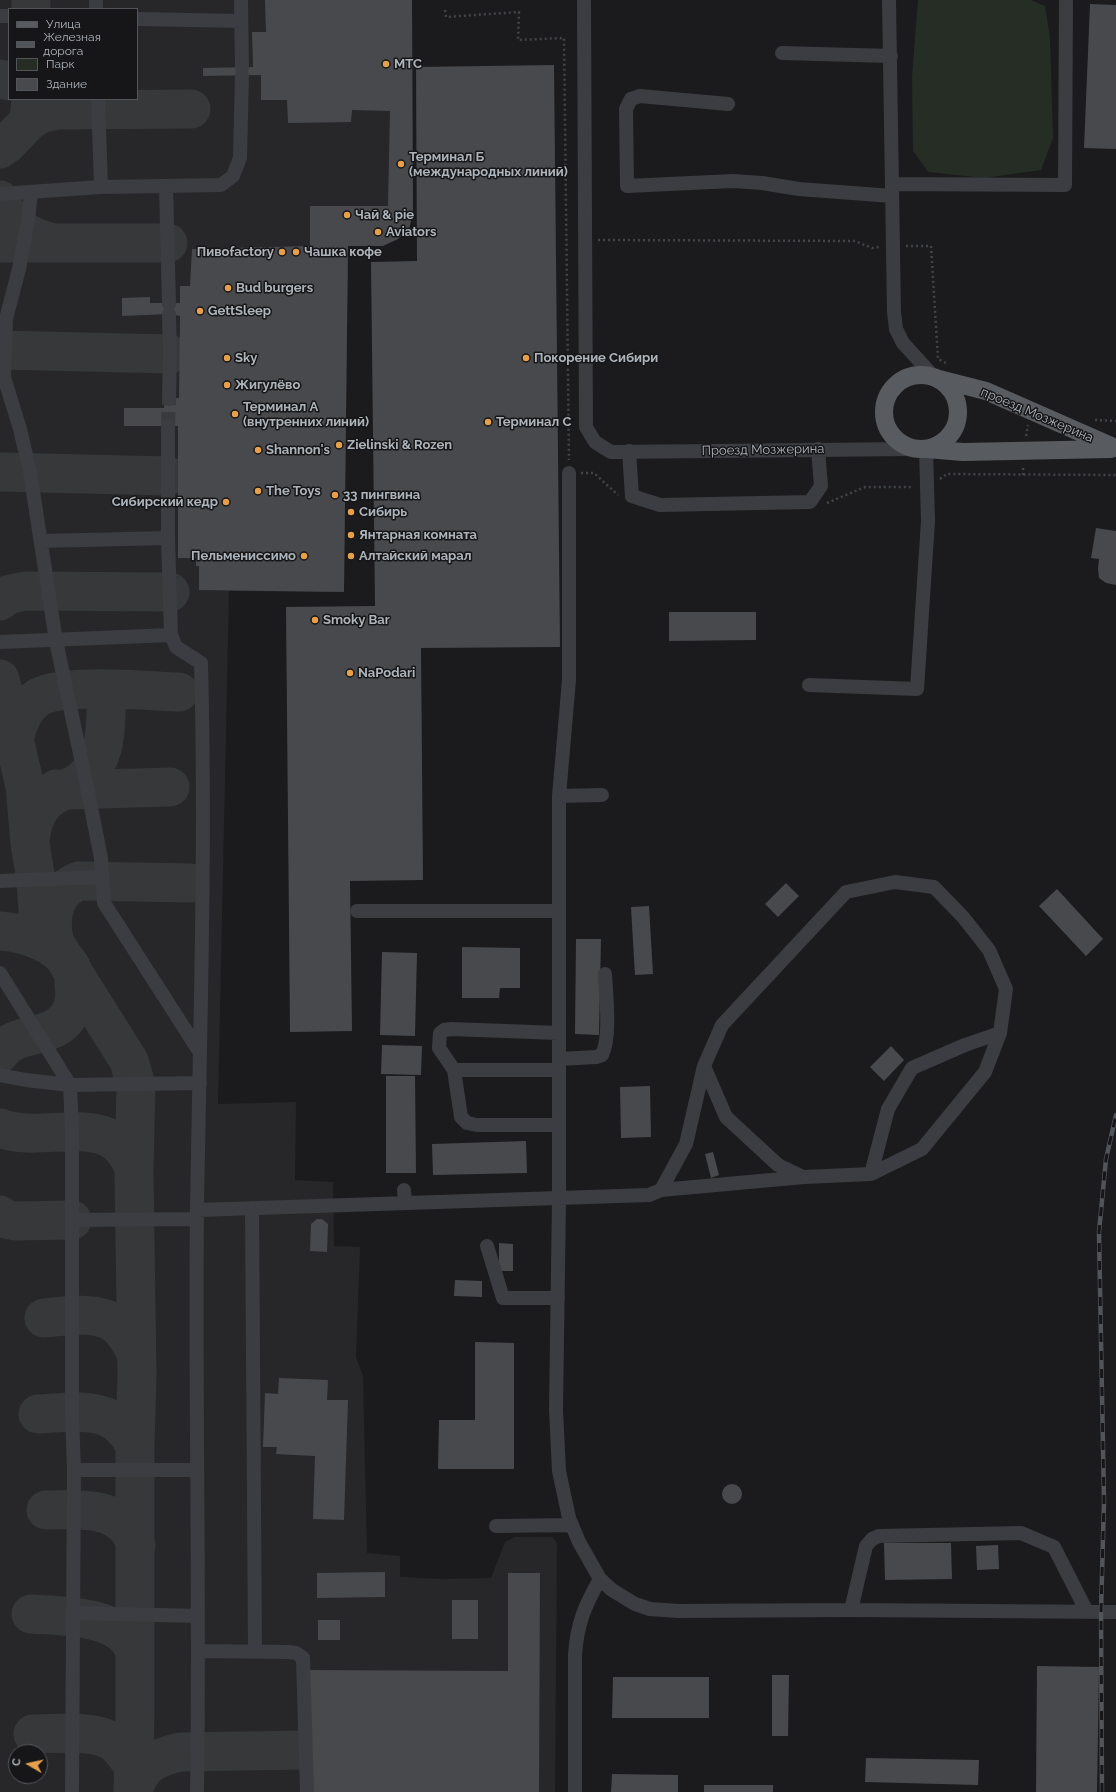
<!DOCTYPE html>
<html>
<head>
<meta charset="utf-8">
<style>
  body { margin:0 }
  #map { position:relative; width:1116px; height:1792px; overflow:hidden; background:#1b1b1d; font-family:Raleway,sans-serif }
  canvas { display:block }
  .legend { position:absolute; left:8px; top:8px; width:130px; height:92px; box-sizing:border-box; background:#161618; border:1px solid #535559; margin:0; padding:5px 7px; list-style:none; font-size:12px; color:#aeb4bb }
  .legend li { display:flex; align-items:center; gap:8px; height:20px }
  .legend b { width:20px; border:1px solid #535559 }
  .north { position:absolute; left:8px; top:1744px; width:40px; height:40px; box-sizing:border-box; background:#161618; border:1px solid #535559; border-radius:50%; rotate:279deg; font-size:11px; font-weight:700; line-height:16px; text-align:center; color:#aeb4bb }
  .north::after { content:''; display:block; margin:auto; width:14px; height:18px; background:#e69f4a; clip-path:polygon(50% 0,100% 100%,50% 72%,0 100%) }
</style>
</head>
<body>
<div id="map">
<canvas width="1116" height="1792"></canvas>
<ul class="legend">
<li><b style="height:5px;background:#585b60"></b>Улица</li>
<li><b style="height:5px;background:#515458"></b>Железная дорога</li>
<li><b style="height:11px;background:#252d25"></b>Парк</li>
<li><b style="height:11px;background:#48494d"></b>Здание</li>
</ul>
<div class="north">С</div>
</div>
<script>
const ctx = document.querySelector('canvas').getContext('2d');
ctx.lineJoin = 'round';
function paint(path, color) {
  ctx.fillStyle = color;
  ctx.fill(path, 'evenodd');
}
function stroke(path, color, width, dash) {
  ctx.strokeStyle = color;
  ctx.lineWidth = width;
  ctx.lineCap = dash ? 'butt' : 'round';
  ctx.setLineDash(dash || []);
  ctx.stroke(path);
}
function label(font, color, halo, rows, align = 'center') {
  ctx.font = font + ' Raleway,sans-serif';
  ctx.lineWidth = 3;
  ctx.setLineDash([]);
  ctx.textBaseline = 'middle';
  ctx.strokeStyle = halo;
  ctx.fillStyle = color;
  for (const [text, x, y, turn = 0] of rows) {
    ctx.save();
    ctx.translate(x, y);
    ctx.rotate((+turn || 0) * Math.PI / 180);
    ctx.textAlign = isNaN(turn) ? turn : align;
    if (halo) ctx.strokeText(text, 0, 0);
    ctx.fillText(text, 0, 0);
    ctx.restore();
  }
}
paint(new Path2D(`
  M0,0h412l1,213 -4,16 -11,10 -15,7h-35l-4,346 -115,-1 -11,513 78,-2 -1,78 38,2 1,64 26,1 -4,110 7,19 4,177 33,3v21l42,2 49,-1 14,-36 10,-5h37l3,3 2,4 -2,248h-555zM9,9h128v90h-128zM16,1752h24v24h-24z`), '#27272a');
paint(new Path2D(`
  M918,0h113l14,6 5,31 3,101 -12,32 -57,8 -56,-6 -15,-21 -1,-74z`), '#252d25');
stroke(new Path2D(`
  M31,9v-9
  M0,79l9,2
  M29,121l13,-8 16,-3 133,-1
  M0,149l7,-5 22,-23 2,-22
  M0,200c10,24 26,36 50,42
  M0,243h168
  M0,350l170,4
  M0,472l168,4
  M0,601l7,-6 18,-4 145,1
  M0,679l25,107 5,57 6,37 2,32 5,12 86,137 7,24 -2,84 3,206 -2,71v268l-2,78
  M14,742c3,-17 10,-36 25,-45 25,-14 108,-6 140,-5
  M56,789l10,1c6,-4 13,-7 18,-12 25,-21 22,-59 22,-88
  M30,841c2,-25 12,-43 36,-51l104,-3
  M0,931c25,2 58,12 71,36 3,4 3,12 3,18 2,12 0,24 -8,34 -17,21 -52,12 -66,34
  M54,939c-5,-24 1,-49 25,-58l111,2
  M0,1128c46,18 112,-22 134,41
  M0,1215l5,4 10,2 57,-1
  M44,1318c23,-2 59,-9 77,11 6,7 11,15 15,23
  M38,1414c40,-2 77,-10 97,32
  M46,1510c28,0 66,-5 84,22 3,4 4,9 6,14
  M31,1614c32,2 96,1 104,40
  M33,1734c22,0 62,-5 80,8 9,6 14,15 20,24
  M133,1792c7,-27 21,-34 47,-40l125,-2`), '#36383a', 39);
paint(new Path2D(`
  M265,0h147l1,213 -4,16 -11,10 -15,7h-35l-4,346 -145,-2v-24h-3v-8h-18v-132h-54v-18h40l1,-9 14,-1 1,-82 -11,-2 -47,2v-18l28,-1v6h30v-17h10l2,-37 118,-3v-40h78l2,-95 -38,-1 -1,12 -63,1 -1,-23h-26v-25l-58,1v-8l50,-1 -1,-35h14z
  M1090,4l26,1v144l-32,-1z
  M554,65l6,582 -139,1 2,232 -73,1 2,150 -62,1 -4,-425 89,-1 -4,-344 46,-1 -1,-194z
  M1096,528l20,3v54l-10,-2 -7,-5 -1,-10 1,-9 -8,-1z
  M669,612h87v28l-87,1z
  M786,883l13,13 -21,21 -13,-13z
  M1057,889l46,50 -17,17 -47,-50z
  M649,906l4,68 -18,1 -4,-68z
  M576,939h25l-2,96 -24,-1z
  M462,947l58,1v40h-20l-1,10h-37z
  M382,952l35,1 -2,83 -35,-1z
  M382,1045l40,1 -1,29 -40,-1z
  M891,1046l13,14 -20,21 -14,-14z
  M386,1076h29l1,97h-30z
  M650,1086l1,51 -30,1 -1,-51z
  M526,1141l1,32 -94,2 -1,-31z
  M713,1152l6,23 -8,3 -6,-24z
  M317,1219h5l6,5 -1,28 -17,-1 1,-27z
  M499,1243l14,1v27h-14z
  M455,1280l27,1v16l-28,-1z
  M475,1342l39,1v126h-76l1,-49h36z
  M279,1378l49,2 -1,20h21l-4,120 -31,-1 2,-63 -39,-2 1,-7h-14l2,-54 13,1z
  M722 1494a10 10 0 1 1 20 0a10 10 0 1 1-20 0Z
  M884,1543h67l1,36 -67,1z
  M998,1545l1,24 -22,1 -1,-24z
  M385,1572v25l-68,1v-25z
  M508,1573h32l-1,219h-236v-122l205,1z
  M452,1600h26v39h-26z
  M318,1620h22v20h-22z
  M1037,1666l62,1 -2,125h-61z
  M772,1675h17l-1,61h-16z
  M613,1677h96v41h-97z
  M866,1758l113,2 -1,25 -113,-3z
  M612,1774l66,1v17h-67z
  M704,1785h69v7h-69z`), '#48494d');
stroke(new Path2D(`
  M168,426l1,-27`), '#383a3d', 14, [14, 7]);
stroke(new Path2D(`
  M445,10l1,7 73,-5 -1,28 46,-2 5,422
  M598,240l257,1 17,7 7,-1
  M906,246h25l7,113 8,4
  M1095,420l21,1
  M1026,436l2,-11
  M581,473h13l24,22
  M1023,475v-10
  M940,479l7,-5 169,1
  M827,503l38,-16h48`), '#424548', 2.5, [2, 3]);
stroke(new Path2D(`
  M241,0l1,67
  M584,0l2,427 9,15 16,10 303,-3
  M889,0l5,312 2,17 7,14 31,34
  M96,9v-9
  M0,16h9
  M137,19l104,2
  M782,53l109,3
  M98,99l3,88
  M728,104l-88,-8 -9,3 -5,10 1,77 106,-5 29,2 37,6 93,7
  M892,184l173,1 1,-185
  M166,186l3,118
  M31,192l-3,28 -9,49 -13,50 -2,58 16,52 10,43 26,169 29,136 16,81 3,45 95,148
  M0,194l101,-7 120,-2 12,-9 7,-18 2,-83
  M169,314l1,40 -1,45
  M168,426v112l3,97 5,12 25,16c5,181 -1,363 -4,544 -2,195 3,390 0,585
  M629,451l3,45 28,9 150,-3 11,-16 -3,-37
  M569,473v207l-10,116v403l-3,211 3,61 10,47 10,24 21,37 12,11 23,14 15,5 28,2 173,-1 265,2
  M41,541l127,-3
  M0,642l171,-7
  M809,685l108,4 11,-168 -2,-72
  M559,796l43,-1
  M0,881l102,-4
  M357,911h202
  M0,973l70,112 2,47v281l2,57 -2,322
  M559,1033l-108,-4 -7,1 -4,3 -1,15 15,22h105
  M559,1059l37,-2 6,-2c9,-18 4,-60 3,-81
  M704,1066l22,51 52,48 25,12
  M454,1070l7,47 6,6 10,2h82
  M0,1075l26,5 44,5 130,-2
  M871,1174l17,-65 24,-41 53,-23 35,-12
  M404,1190l1,13
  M252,1208l3,444
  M197,1210l452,-15 12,-5 143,-13 67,-3 51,-25 63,-77 15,-39 6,-44 -17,-39 -26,-33 -29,-30 -39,-5 -49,10 -124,133 -18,41 -18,78 -25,46
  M72,1220l125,-1
  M487,1246l16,52h55
  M74,1470h123
  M496,1526l76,-1
  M851,1610l15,-64 6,-7 7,-3 142,-3 33,14 33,65
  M74,1613l124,3
  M198,1651l91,1 7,1 7,5 4,134
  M575,1792v-137c2,-31 10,-50 25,-76`), '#3c3d42', 14);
stroke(new Path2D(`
  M884 412a37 37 0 1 1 74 0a37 37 0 1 1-74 0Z
  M939,379l47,12 130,57
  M927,449l36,3 148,-3`), '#585b60', 18);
const rail = new Path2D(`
  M1102,1792l-1,-180 3,-111 -5,-269 7,-73 10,-44`);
stroke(rail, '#515458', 4.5);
stroke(rail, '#161618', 3, [9]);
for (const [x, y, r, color] of [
  [386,64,4,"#e69f4a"],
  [401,164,4,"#e69f4a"],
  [347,215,4,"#e69f4a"],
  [378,232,4,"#e69f4a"],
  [282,252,4,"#e69f4a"],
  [296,252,4,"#e69f4a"],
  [228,288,4,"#e69f4a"],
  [200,311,4,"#e69f4a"],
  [227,358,4,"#e69f4a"],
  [526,358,4,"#e69f4a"],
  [227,385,4,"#e69f4a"],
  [235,414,4,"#e69f4a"],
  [488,422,4,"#e69f4a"],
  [339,445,4,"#e69f4a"],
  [258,450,4,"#e69f4a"],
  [258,491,4,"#e69f4a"],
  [335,495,4,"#e69f4a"],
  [226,502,4,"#e69f4a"],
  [351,512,4,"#e69f4a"],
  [351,535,4,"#e69f4a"],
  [304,556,4,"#e69f4a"],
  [351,556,4,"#e69f4a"],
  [315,620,4,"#e69f4a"],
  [350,673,4,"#e69f4a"]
]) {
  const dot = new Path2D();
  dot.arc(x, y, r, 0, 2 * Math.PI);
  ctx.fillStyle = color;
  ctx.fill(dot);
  stroke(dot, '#161618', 1.5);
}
label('bold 13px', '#aeb4bb', '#161618', [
  ["МТС",394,64],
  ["Терминал Б",409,157],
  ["(международных линий)",409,172],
  ["Чай & pie",355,215],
  ["Aviators",386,232],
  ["Пивоfactory",274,252,"right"],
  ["Чашка кофе",304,252],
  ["Bud burgers",236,288],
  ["GettSleep",208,311],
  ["Sky",235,358],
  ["Покорение Сибири",534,358],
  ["Жигулёво",235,385],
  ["Терминал А",243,407],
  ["(внутренних линий)",243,422],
  ["Терминал С",496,422],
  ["Zielinski & Rozen",347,445],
  ["Shannon's",266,450],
  ["The Toys",266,491],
  ["33 пингвина",343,495],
  ["Сибирский кедр",218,502,"right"],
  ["Сибирь",359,512],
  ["Янтарная комната",359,535],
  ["Пельмениссимо",296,556,"right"],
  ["Алтайский марал",359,556],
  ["Smoky Bar",323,620],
  ["NaPodari",358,673]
], 'left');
label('13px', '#aeb4bb', '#161618', [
  ["проезд Мозжерина",1037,415,23],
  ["Проезд Мозжерина",763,450,-1]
]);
</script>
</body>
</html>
